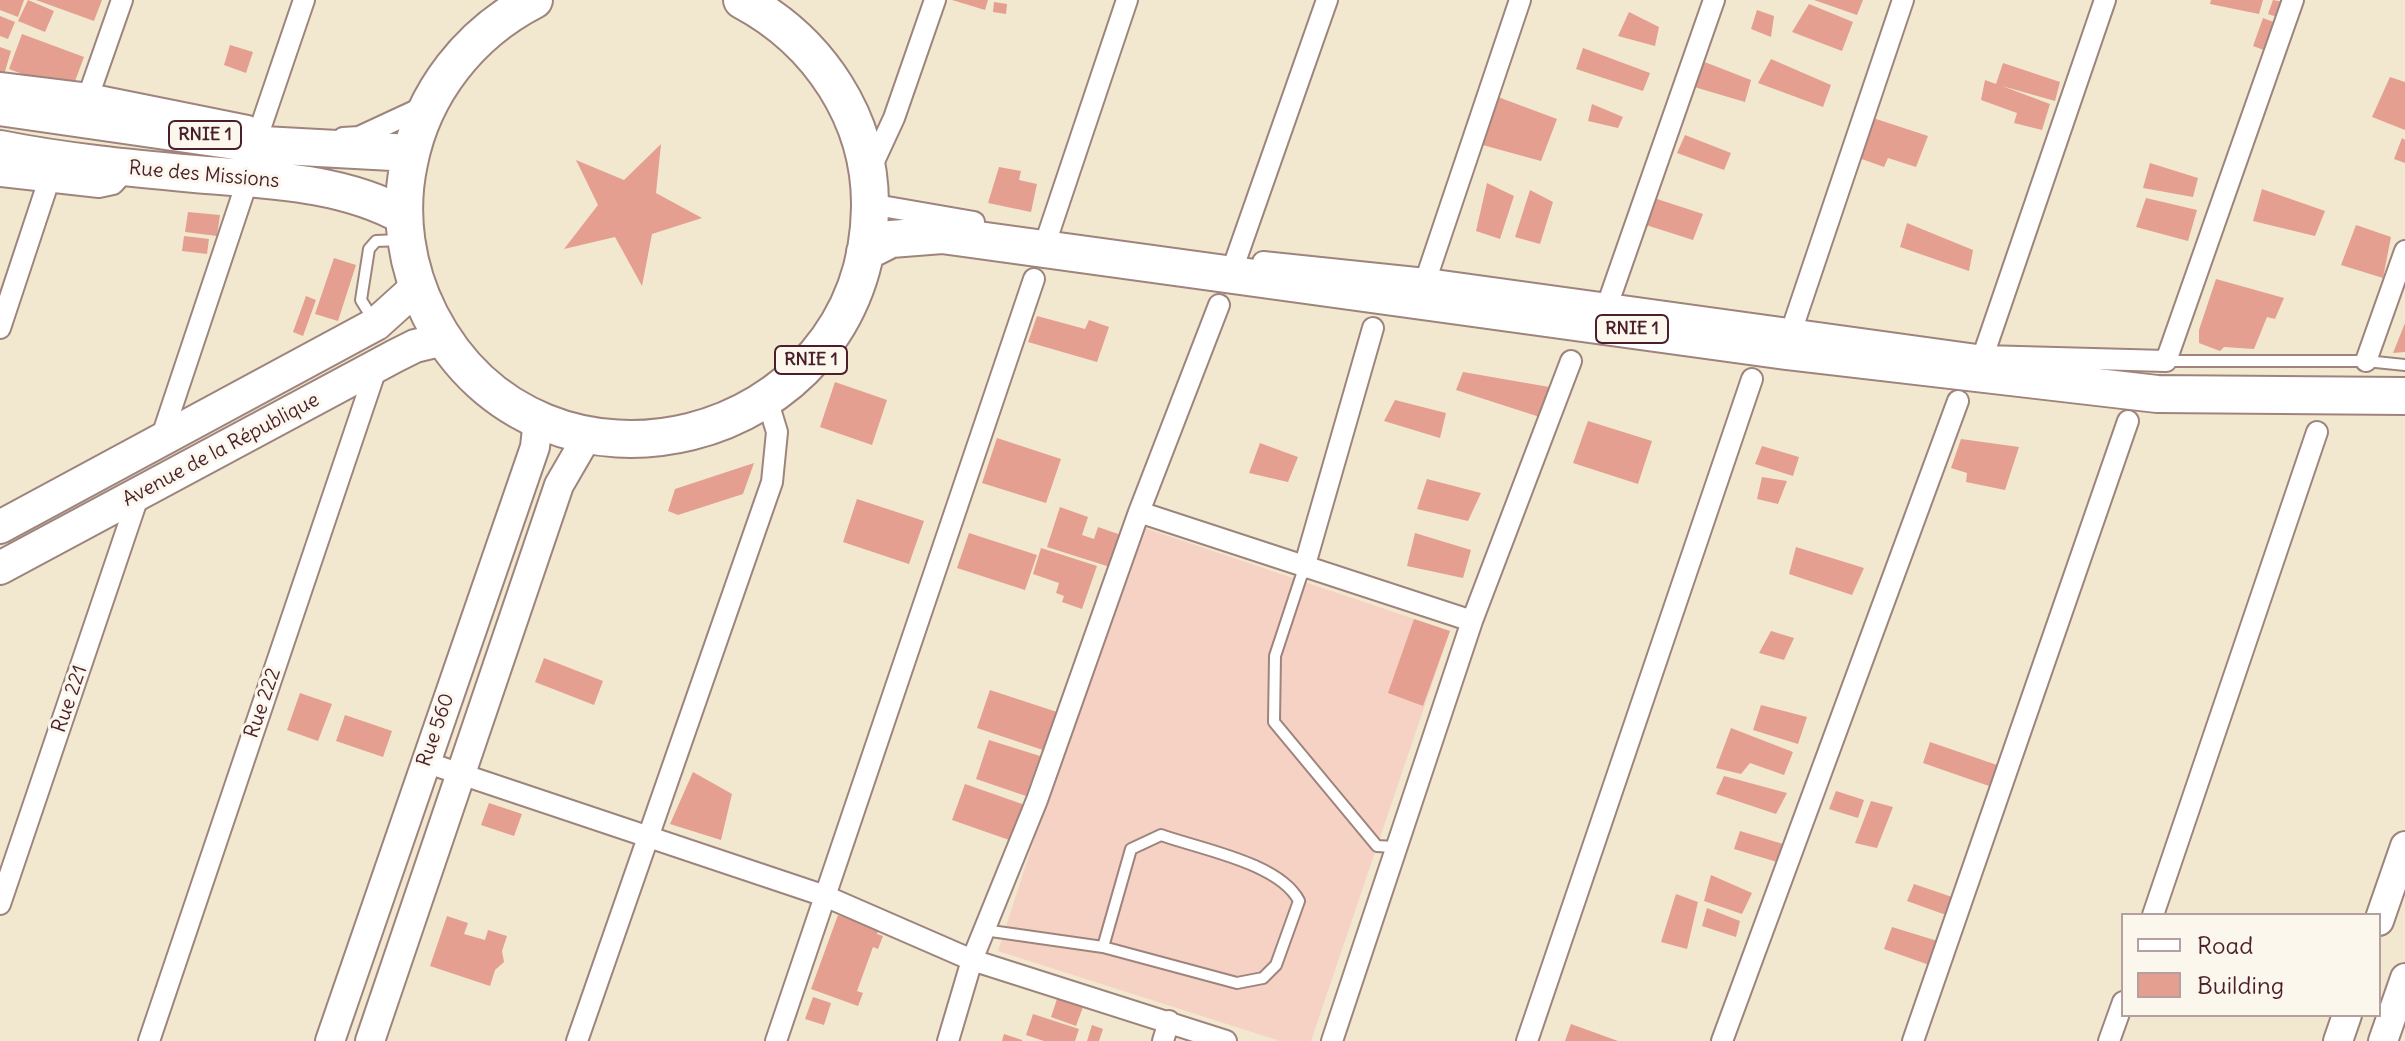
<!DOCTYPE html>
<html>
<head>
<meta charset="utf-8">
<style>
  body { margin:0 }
  #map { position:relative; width:2405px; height:1041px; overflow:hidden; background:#f2e8cf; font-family:Delius,sans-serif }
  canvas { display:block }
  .legend { position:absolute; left:2121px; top:913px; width:260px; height:104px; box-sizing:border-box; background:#fbf7ec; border:2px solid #b4a19f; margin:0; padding:10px 14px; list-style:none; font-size:24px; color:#4a1f2b }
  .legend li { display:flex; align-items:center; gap:16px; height:40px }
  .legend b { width:40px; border:2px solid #b4a19f }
</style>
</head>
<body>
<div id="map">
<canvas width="2405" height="1041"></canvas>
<ul class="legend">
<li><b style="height:10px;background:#fff"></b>Road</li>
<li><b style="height:22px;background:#e49f91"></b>Building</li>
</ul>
</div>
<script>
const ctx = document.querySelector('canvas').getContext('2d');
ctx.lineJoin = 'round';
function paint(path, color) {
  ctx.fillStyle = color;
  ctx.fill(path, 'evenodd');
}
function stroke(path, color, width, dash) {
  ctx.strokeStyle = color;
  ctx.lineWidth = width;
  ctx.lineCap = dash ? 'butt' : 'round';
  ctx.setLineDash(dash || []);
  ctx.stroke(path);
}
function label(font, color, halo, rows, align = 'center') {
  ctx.font = font + ' Delius,sans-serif';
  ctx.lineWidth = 6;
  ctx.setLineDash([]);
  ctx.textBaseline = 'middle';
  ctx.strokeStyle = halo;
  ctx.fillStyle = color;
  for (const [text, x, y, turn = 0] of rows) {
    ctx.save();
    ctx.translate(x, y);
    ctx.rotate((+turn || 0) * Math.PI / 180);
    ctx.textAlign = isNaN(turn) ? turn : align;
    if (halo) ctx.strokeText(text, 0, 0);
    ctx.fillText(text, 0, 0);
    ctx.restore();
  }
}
paint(new Path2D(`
  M1136,525l314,106 -139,410h-31l-282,-90z`), '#f6d2c5');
paint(new Path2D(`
  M0,0h24l-6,17 -18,-7z
  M28,0l26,11 -9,21 -27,-11z
  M36,0h66l-8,21z
  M952,0h36l-3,10z
  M1814,0h49l-6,15z
  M2211,0h52l-4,14 -49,-10z
  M2273,0l16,3 -6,16 -15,-5z
  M994,2l13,2 -1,10 -13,-2z
  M1809,4l44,18 -11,29 -50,-19z
  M1757,10l17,6 -3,21 -20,-8z
  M1629,12l30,15 -4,19 -37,-10z
  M0,16l15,6 -7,17 -8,-3z
  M2263,18l16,6 -10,28 -16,-6z
  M22,34l62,23 -13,35 -62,-23z
  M230,45l23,7 -7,21 -22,-8z
  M0,47l11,4 -8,27 -3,-1z
  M1583,48l67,25 -7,18 -67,-22z
  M1771,59l60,26 -8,22 -65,-24z
  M1702,61l49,19 -6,22 -54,-16z
  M2003,63l57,19 -5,19 -53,-15 48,18 -8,26 -28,-7 3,-10 -36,-13 4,-20 11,4z
  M2390,77l15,5v48l-33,-13z
  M1498,97l59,22 -16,42 -62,-17z
  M1592,104l31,13 -5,11 -30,-7z
  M1867,116l61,20 -12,31 -28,-9 -4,9 -25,-9z
  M1685,135l46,18 -7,17 -47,-17z
  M2402,138l3,2v23l-11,-4z
  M661,144l-5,49 46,25 -50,16 -10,52 -27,-49 -51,12 34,-44 -22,-45 48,20z
  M2150,163l48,15 -5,19 -50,-9z
  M999,167l22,4 -2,9 18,4 -6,28 -43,-9z
  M1487,183l27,13 -14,43 -24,-8z
  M2262,189l63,22 -10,25 -62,-15z
  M1530,190l23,12 -13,42 -25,-7z
  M1654,198l49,16 -10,26 -50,-16z
  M2146,198l51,12 -9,31 -52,-14z
  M188,212l32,3 -3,21 -32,-4z
  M1907,223l66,27 -4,21 -69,-24z
  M2356,225l35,12 -8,41 -42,-13z
  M184,236l25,3 -2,15 -25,-3z
  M334,258l22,7 -18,56 -23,-7z
  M2216,279l68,19 -9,21 -8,-2 -13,32 -30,-2 -4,4 -21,-8v-13z
  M306,296l10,4 -13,36 -10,-4z
  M1037,316l48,13 4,-9 20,7 -12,35 -69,-20z
  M2405,323v29l-12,1z
  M1463,372l92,16 -9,31 -90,-29z
  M835,382l52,18 -15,45 -52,-18z
  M1395,400l51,13 -6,25 -56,-17z
  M1588,421l64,20 -14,43 -65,-21z
  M997,438l64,21 -15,44 -64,-20z
  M1961,439l58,8 -14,43 -39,-8 1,-9 -16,-5z
  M1260,443l38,14 -10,25 -39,-9z
  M1762,446l37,11 -6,19 -38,-12z
  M754,463l-11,31 -65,21 -10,-4 7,-22z
  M1762,477l25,4 -9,23 -21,-5z
  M1427,479l54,14 -13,28 -51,-12z
  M857,499l67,22 -15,43 -66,-22z
  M1060,507l28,10 -6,18 12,4 4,-12 23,8 -11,32 -63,-20z
  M969,533l68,22 -12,35 -68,-22z
  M1415,533l56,17 -8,28 -56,-12z
  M1796,547l68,21 -12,27 -63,-21z
  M1041,548l56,18 -15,43 -20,-7 2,-6 -8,-3 3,-10 -26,-9z
  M1414,619l36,12 -27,75 -35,-13z
  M1771,631l23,7 -10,22 -25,-7z
  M544,658l59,23 -9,24 -59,-23z
  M990,690l67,22 -14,38 -66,-22z
  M300,693l32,11 -14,37 -31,-11z
  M1761,705l46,12 -9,27 -45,-14z
  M345,715l47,16 -9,26 -47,-16z
  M1731,728l62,24 -9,23 -34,-12 -9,11 -25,-6z
  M989,740l51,16 -14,40 -50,-17z
  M1930,742l67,23 -8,21 -66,-23z
  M693,772l39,22 -11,46 -51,-16z
  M1724,776l63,17 -11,21 -60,-20z
  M965,784l60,21 -13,36 -60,-21z
  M1836,791l28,9 -6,18 -29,-9z
  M1871,801l22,6 -16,41 -22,-5z
  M489,803l33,11 -8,22 -33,-11z
  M1740,831l43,13 -6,18 -43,-13z
  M1711,875l41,18 -10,21 -38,-13z
  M1914,884l38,13 -6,18 -39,-14z
  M1676,894l22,8 -11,47 -26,-7z
  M1707,908l33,13 -4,16 -34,-11z
  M838,915l41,14 -2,5 6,2 -5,13 -5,-2 -16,44 6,2 -5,13 -47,-17z
  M447,916l21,7 -4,11 21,6 3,-10 19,6 -5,15 2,11 -9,8 -5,16 -60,-20z
  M1892,927l52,16 -9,24 -51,-18z
  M813,997l18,6 -7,22 -19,-6z
  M1057,999l26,8 -7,19 -25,-9z
  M1033,1014l46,15 -4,12h-31l-18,-6z
  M1571,1024l47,17h-53z
  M1092,1025l11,4 -4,12h-12z
  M1004,1034l18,6v1h-20z`), '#e49f91');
const lane = new Path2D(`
  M374,321l-13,-21 8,-51 7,-8 24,-1
  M2166,361h200l39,4
  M1304,568l-29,88 -1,66 103,124 18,1
  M984,930l119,17 134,36 26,-5 13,-13 23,-64c-19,-38 -99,-52 -138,-66l-30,14 -28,98`);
const street = new Path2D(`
  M0,83l89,11 159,32
  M89,94l33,-94
  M260,129l44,-129
  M343,138l16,-1 69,-32
  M869,172l25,-54 41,-118
  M0,176l99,11 14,-3 15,-16
  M870,204l104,18
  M1048,235l79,-235
  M1236,259l91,-259
  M1263,262l163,17 557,77 183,5 127,-361
  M1426,279l94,-279
  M1607,306l107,-306
  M0,328l49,-148
  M1792,329l111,-329
  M1983,356l122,-356
  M2366,361l39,-110
  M160,442l88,-263
  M1139,512l333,109
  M1304,568l69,-240
  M425,762l400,134 147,64 254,81
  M0,904l139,-410
  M2153,915l164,-483
  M149,1041l228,-675
  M577,1041l195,-559 5,-50 -10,-33
  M776,1041l258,-762
  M948,1041l24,-81 65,-160 102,-288 80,-207
  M1163,1041l6,-20
  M1332,1041l140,-420 99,-260
  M1527,1041l225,-662
  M1722,1041l236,-640
  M1913,1041l215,-620
  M2109,1041l14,-39`);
const secondary = new Path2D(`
  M2379,921l26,-75
  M330,1041l205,-594 3,-28
  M370,1041l189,-556 29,-50
  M2338,1041l9,-26
  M2383,1041l22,-63`);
const primary = new Path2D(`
  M0,527l376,-203 41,-37
  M0,568l395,-212 20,-10 29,-7`);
const highway = new Path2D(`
  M534,0c-64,33 -111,92 -125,163 -11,51 -3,105 21,152 111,215 437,132 440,-108 1,-88 -51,-166 -128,-207
  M0,107l263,38 148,8
  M0,149c65,13 129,19 195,25 71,6 146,7 209,42
  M865,252l26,-13 51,-4 844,116 371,43 248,2`);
stroke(lane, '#9e847d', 14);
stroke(street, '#9e847d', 24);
stroke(secondary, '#9e847d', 32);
stroke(primary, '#9e847d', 36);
stroke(highway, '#9e847d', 40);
stroke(lane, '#fff', 10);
stroke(street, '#fff', 20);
stroke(secondary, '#fff', 28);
stroke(primary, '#fff', 32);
stroke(highway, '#fff', 36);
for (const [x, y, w] of [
  [205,135,72],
  [1632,329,72],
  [811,360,72]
]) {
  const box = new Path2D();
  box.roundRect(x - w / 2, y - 14, w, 28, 6);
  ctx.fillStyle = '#fbf7ec';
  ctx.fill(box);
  stroke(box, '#4a1f2b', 2);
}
label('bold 18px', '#4a1f2b', null, [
  ["RNIE 1",205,135],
  ["RNIE 1",1632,329],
  ["RNIE 1",811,360]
]);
label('20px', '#4a1f2b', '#fbf7ec', [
  ["Rue des Missions",204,175,5],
  ["Avenue de la République",221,450,-28],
  ["Rue 221",70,699,-71],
  ["Rue 222",263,703,-71],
  ["Rue 560",436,730,-71]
]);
</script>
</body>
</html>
